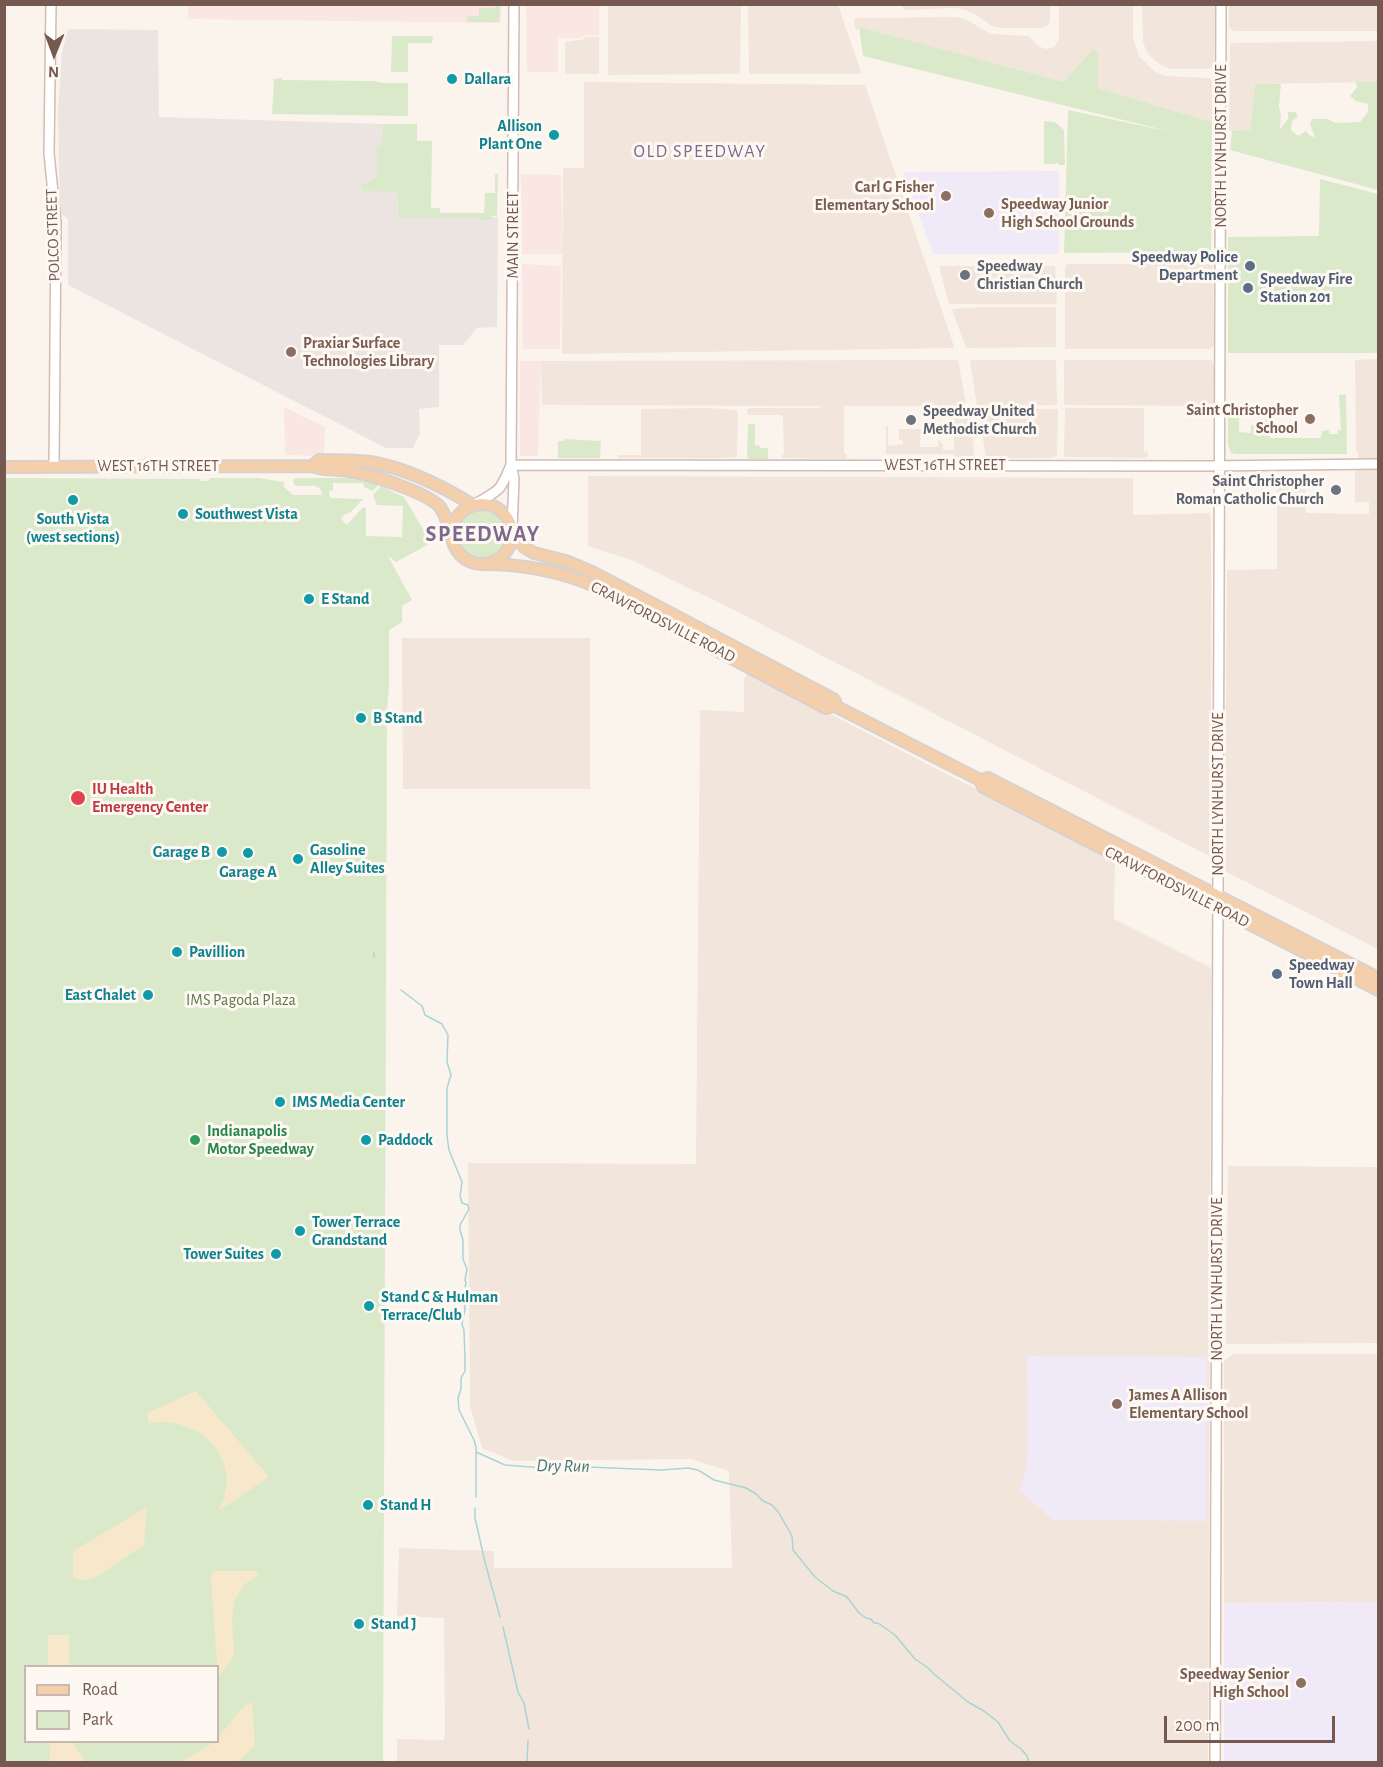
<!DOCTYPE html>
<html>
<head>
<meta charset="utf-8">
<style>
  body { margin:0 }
  #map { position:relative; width:1383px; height:1767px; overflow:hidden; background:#fbf4ed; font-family:"Alegreya Sans",sans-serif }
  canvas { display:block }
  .frame { position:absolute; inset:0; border:6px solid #755951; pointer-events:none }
  .legend { position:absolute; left:24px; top:1665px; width:195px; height:78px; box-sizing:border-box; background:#fef8f3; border:2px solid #c7b8b2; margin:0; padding:8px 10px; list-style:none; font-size:18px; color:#755951 }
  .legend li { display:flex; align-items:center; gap:12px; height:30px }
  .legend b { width:30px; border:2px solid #c7b8b2 }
  .north { position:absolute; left:24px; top:24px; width:60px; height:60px; -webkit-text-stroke:4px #fef8f3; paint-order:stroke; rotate:181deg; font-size:16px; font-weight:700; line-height:24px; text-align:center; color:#755951 }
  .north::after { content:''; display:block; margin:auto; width:21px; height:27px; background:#755951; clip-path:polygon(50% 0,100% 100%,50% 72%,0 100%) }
  .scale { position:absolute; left:1164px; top:1716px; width:171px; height:27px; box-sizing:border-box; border:3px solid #755951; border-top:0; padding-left:8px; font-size:18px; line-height:21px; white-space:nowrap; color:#755951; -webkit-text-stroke:4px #fef8f3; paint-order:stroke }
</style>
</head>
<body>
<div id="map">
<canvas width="1383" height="1767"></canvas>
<div class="frame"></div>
<ul class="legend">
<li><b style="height:8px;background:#f3cfac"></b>Road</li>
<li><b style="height:16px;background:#dbe9cb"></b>Park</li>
</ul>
<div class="north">N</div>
<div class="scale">200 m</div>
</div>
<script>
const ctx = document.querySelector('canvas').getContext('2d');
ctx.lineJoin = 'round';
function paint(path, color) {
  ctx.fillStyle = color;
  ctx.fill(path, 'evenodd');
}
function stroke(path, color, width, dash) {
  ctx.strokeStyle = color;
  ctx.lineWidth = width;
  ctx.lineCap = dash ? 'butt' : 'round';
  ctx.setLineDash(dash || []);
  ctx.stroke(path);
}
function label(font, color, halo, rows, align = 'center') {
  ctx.font = font + ' "Alegreya Sans",sans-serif';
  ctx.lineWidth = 6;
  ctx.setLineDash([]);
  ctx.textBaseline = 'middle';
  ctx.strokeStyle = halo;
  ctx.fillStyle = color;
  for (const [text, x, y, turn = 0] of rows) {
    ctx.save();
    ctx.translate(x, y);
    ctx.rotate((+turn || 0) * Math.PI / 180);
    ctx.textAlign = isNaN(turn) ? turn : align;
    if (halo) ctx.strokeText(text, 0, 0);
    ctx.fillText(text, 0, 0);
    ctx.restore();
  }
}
paint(new Path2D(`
  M902,4l148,1v16l-2,4 -6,3h-40l-10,-2 -17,-12 -13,-5 -9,-1 -48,2 -2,-1z
  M608,5h133l-1,67 -2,2 -130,1z
  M748,5h90l23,67 -1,2h-110l-1,-2z
  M1059,5h74v34l6,17 15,15 11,5 44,2 4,3 -1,41 -114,-34v-33l-34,27 -205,-54 -3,3 -2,-8v-4l4,-1 97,-1 10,2 26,15 38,2 9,10 8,3 8,-2 5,-8z
  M1142,5h73l-1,59 -1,3 -4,2h-38l-10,-4 -7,-5 -7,-8 -4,-10z
  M1229,5h149v26h-145l-4,-4z
  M585,37h14v37h-34v-32l19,-3z
  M1378,41v41l-123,2 -5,46 -21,1 1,-86 2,-2z
  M584,82l281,3 89,261 -1,2 -391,6 1,-186h21z
  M1067,264h146l1,80 -2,3 -3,2h-144v-82z
  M939,266h116l2,36 -2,2h-106z
  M986,307h70v40l-90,1 -14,-39z
  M1378,359v99h-19l-3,-10 -1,-88z
  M958,360l8,43 -2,3h-120v47l4,3 -3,3 -62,-1 -2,-2 3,-2 -1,-37 -3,-2h-31l-2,-3v-3l4,-1h68l3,-2 -280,-1 -1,-44z
  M971,360h85l1,45 -80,1 -7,-45z
  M1065,360h147l2,6v40l-150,-1v-44z
  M709,408l26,2 3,2 -1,45 -14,1h-105v-3h23v-46z
  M954,408l14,2 6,38 -1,9 -17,1 -3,-4h-67v-28h2v20l15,-2 -1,-4 -3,-1v-10h22l-1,18h18v-7l5,4v6h11z
  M978,408l80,1 -1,47 -6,2h-65z
  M1065,408h79v43l4,1v4l-3,2 -80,-1 -1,-2z
  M1355,468h23v481l-153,-78 2,-301 50,-1v-91h28l1,35 63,1v-12h-14z
  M588,476l545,2v37l77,-2 1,12v332l-477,-247 -103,-50 -43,-14z
  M402,638h188v151h-187z
  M749,672l366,189 -1,58 97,49 -3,794h-811v-23l47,1 1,-8 -1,-114 -47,-2 2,-68 95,3v17h238l-3,-97 -38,-12 -177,2 -32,-13 -12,-42 -2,-243 228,1 4,-454 44,2v-33z
  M1228,1166l150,1v176l-152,1z
  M1233,1354h145v248l-154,1v-242z`), '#f2e5db');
paint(new Path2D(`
  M188,4h313v19l-313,-4z
  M526,5h73v30l-15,1 -1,2h-25v34h-31z
  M521,174l40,1 2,79h-41z
  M522,264l39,2 -1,83h-37z
  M541,361l-3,95h-18v-95z
  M284,407l41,20 -1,29 -39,-1z`), '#fae6e2');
paint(new Path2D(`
  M68,29l90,1 1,87 224,7 -1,22h-5v31l-16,8 36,6 1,26h100l-1,110 -20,1 -14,17h-24v62l-20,2 1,24 -7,15h-25v1l-320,-164v-66l-8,-6 -2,-101 4,-60z`), '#ece4e1');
paint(new Path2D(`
  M1059,171v83h-126l-29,-82z
  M1027,1356l180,1 -1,164 -154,-1 -32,-30 6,-21 2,-18z
  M1378,1602v160h-154v-159z`), '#f0e9f8');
paint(new Path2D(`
  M496,5h4l-1,17h-32v-6h12v-8h16z
  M859,27l205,55 30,-34 4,6v34l114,34 -1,130 -147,1 4,-143 104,22 -309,-76z
  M392,36h41l-1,7h-24v29h-17z
  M282,78v2l91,1 10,2h25v33l-136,-2 2,-35z
  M1356,82h22v108l-148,-40 2,-19 18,-1 5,-46h26l-2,22 2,10 -1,13 8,-10v-7h8l2,5 -6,4 -1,9 7,6 8,-5 4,5 5,1 -5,-13 2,-5h16l7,4 25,-1 8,-10v-8l-12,-3 -6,-5 7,-9z
  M1044,121l11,1 9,8 1,35h-7l1,-3 -4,2h-11z
  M383,124h34v17h15l-1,67h9v5h44l1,-20h10v-19h3l-1,42h-5l-1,4h-11l-1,-2 -81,-1 -1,-25 -34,-1 -2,-6 16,-8v-31l5,-1z
  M1320,179l58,15v159h-150v-116l91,-1z
  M1346,394l1,60h-111l-5,-1 -3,-9v-28l2,-2 13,1 -4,2v15l12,1v-8h8l1,-5 10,-1v19h51l1,-7 7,-1v4h9v-4h3l-2,-35z
  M748,424h7v21l5,1v2h8v11h-19l-2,-2z
  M565,439l36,2 -1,17h-42v-17h6z
  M5,478l196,1v2h8v-3h49l26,4v5l9,8h29l-2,-7c-8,-5 -17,0 -26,-3l-1,-5 4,-2h70l13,5 -7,8 -9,-4 -1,-4h-30v7l-4,1 1,7 33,1 -13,14 -5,1 -4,5 6,6 16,-18 3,1v28l36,1 1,-31 -26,-1 -4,-10 8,-9 23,11 27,46 -35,19 -8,-6 24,44 -10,6v16l-13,8v56l-2,24 -4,1052h-378zM26,1666h192v76h-192z
  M452 533a30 30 0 1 1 60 0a30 30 0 1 1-60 0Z`), '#dbe9cb');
paint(new Path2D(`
  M196,1391l73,86 -49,33 -1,-1c27,-49 -20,-94 -70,-86l-2,-10z
  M147,1507l-3,38 -49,33 -11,3 -11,-3v-27z
  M213,1571h43l3,3 -14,10 -10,15 -3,18 2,39 -16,22 -7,-99z
  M48,1635h21v31h-21z
  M252,1701l3,45 -17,16h-58c12,-5 27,-18 38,-20v-4l22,-28z
  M52,1742h21l12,20h-35v-15z`), '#f7e7cb');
stroke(new Path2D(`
  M374,957v-4
  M401,990l21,16 3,9 17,9 6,11 -1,27 4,13 -4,13v48l2,14 13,32 -2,14 2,7 6,2 1,4 -9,16v5l3,10v19l4,10 -2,11 1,3 -2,9 1,17 -3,15 2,6 1,28v13l-4,7v11l-3,9 1,12 15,30 2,7v50
  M476,1452l29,13 39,3 43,-1 75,3 26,-2 10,2 16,10 32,8 10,6 7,7 9,4 7,8 13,23 1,14 22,27 18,14 14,6 12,16 7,5 5,1 3,4h4l17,12 20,24 12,8 7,7 34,28 16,9 14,11 12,19 11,8 6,7 2,6
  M475,1508v10l10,44 15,55
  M503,1627l15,65 6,11 5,26
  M527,1762l1,-21`), '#a9d4d5', 1.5);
const secondary = new Path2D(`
  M51,4l-2,149 7,70 -2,244
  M511,465l697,1 170,-2
  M475,504c26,-15 24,-11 36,-39
  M512,529l2,-50 -3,-14 3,-461
  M1215,1762l6,-1758`);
const primary = new Path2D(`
  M312,466l7,-6c17,0 34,0 51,2 37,6 72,24 103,43
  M4,467l308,-1c11,5 24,3 37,5 19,2 79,22 91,36 7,9 9,24 13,35
  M452 534a30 30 0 1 1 60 0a30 30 0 1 1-60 0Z
  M512,533l12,14 10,6 32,8 26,11 241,127 2,2v5
  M482,564c40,0 76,6 113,22l231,122 9,-2 145,74 3,7 395,203
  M980,780l8,-2 390,200`);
stroke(secondary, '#d2bcb3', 12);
stroke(primary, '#d8d1ce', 14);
stroke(secondary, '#fff', 9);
stroke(primary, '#f3cfac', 10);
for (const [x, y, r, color] of [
  [452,79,6,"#0f9aa8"],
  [554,135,6,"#0f9aa8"],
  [946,196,6,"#8d6e63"],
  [989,213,6,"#8d6e63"],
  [1250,266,6,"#5c6f8a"],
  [965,275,6,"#6b7280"],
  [1248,288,6,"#5c6f8a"],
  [291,352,6,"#8d6e63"],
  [1310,419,6,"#8d6e63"],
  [911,420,6,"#6b7280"],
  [1336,490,6,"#6b7280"],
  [73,500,6,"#0f9aa8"],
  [183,514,6,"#0f9aa8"],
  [309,599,6,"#0f9aa8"],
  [361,718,6,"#0f9aa8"],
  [78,798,8,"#e0444e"],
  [222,852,6,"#0f9aa8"],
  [248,853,6,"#0f9aa8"],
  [298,859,6,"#0f9aa8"],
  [177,952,6,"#0f9aa8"],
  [1277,974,6,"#5c6f8a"],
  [148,995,6,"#0f9aa8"],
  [280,1102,6,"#0f9aa8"],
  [195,1140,6,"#2e9e5b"],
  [366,1140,6,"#0f9aa8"],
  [300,1231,6,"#0f9aa8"],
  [276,1254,6,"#0f9aa8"],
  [369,1306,6,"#0f9aa8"],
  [1117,1404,6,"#8d6e63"],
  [368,1505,6,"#0f9aa8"],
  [359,1624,6,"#0f9aa8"],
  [1301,1683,6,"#8d6e63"]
]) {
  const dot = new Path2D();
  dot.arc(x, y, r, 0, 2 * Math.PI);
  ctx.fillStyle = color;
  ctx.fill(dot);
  stroke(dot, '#fef8f3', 2);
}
label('bold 16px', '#0d838f', '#fef8f3', [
  ["Dallara",464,79],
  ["Allison",542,126,"right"],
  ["Plant One",542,144,"right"],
  ["Southwest Vista",195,514],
  ["South Vista",73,519,"center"],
  ["(west sections)",73,537,"center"],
  ["E Stand",321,599],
  ["B Stand",373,718],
  ["Gasoline",310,850],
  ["Alley Suites",310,868],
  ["Garage B",210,852,"right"],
  ["Garage A",248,872,"center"],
  ["Pavillion",189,952],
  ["East Chalet",136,995,"right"],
  ["IMS Media Center",292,1102],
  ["Paddock",378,1140],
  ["Tower Terrace",312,1222],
  ["Grandstand",312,1240],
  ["Tower Suites",264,1254,"right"],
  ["Stand C & Hulman",381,1297],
  ["Terrace/Club",381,1315],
  ["Stand H",380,1505],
  ["Stand J",371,1624]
], 'left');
label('16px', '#755951', '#fef8f3', [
  ["NORTH LYNHURST DRIVE",1221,146,-90],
  ["POLCO STREET",53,235,-92],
  ["MAIN STREET",513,235,-90],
  ["WEST 16TH STREET",945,465],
  ["WEST 16TH STREET",158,466],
  ["CRAWFORDSVILLE ROAD",663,622,27],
  ["NORTH LYNHURST DRIVE",1218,794,-90],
  ["CRAWFORDSVILLE ROAD",1177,887,27],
  ["NORTH LYNHURST DRIVE",1217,1279,-90]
]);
label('bold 16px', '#785e54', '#fef8f3', [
  ["Carl G Fisher",934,187],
  ["Elementary School",934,205],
  ["Speedway Junior",1001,204,"left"],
  ["High School Grounds",1001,222,"left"],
  ["Praxiar Surface",303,343,"left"],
  ["Technologies Library",303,361,"left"],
  ["Saint Christopher",1298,410],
  ["School",1298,428],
  ["James A Allison",1129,1395,"left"],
  ["Elementary School",1129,1413,"left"],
  ["Speedway Senior",1289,1674],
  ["High School",1289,1692]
], 'right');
label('bold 16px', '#4e5e75', '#fef8f3', [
  ["Speedway Police",1238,257,"right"],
  ["Department",1238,275,"right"],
  ["Speedway Fire",1260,279],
  ["Station 201",1260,297],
  ["Speedway",1289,965],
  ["Town Hall",1289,983]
], 'left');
label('bold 16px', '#5b616d', '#fef8f3', [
  ["Speedway",977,266],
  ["Christian Church",977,284],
  ["Speedway United",923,411],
  ["Methodist Church",923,429],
  ["Saint Christopher",1324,481,"right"],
  ["Roman Catholic Church",1324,499,"right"]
], 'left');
label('bold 16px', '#be3a42', '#fef8f3', [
  ["IU Health",92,789],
  ["Emergency Center",92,807]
], 'left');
label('16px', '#5e7949', '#fef8f3', [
  ["IMS Pagoda Plaza",241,1000]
]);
label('bold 16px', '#27864d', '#fef8f3', [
  ["Indianapolis",207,1131],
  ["Motor Speedway",207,1149]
], 'left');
ctx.letterSpacing = '1.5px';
label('18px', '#7d6990', '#fef8f3', [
  ["OLD SPEEDWAY",700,152]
]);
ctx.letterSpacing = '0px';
label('italic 18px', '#457778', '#fef8f3', [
  ["Dry Run",563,1466,1]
]);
ctx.letterSpacing = '1.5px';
label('bold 22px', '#7d6990', '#fef8f3', [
  ["SPEEDWAY",483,534]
]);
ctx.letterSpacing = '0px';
</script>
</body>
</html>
